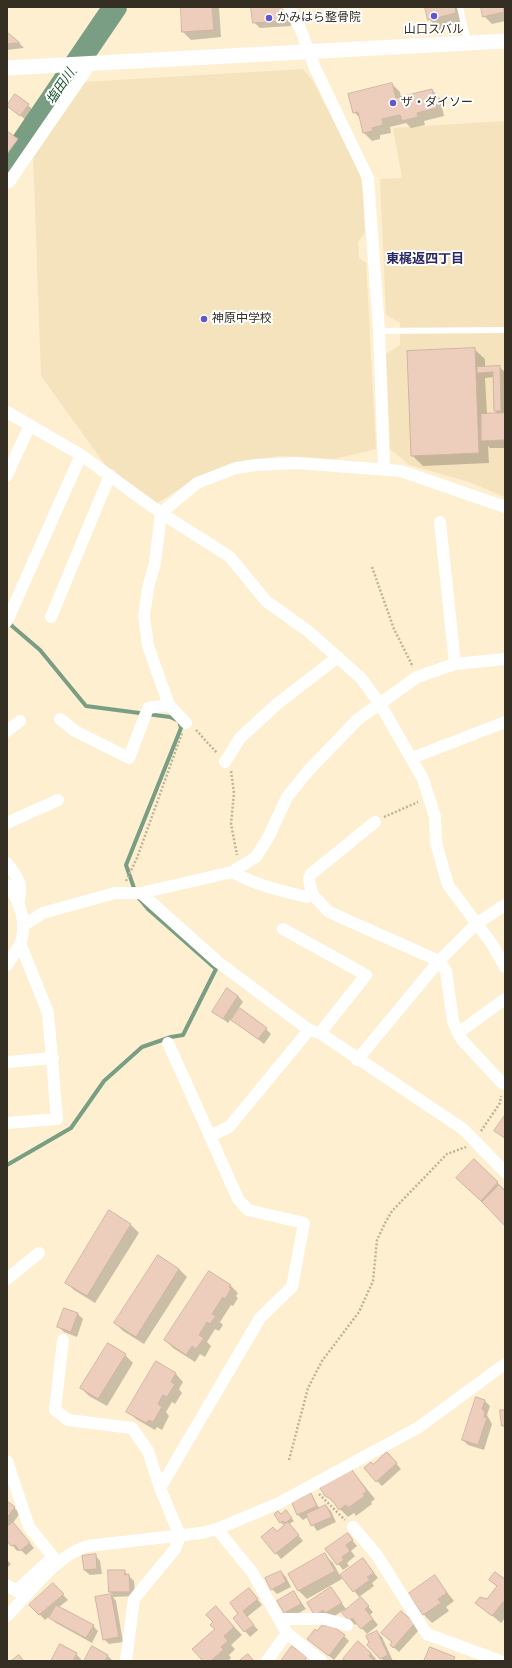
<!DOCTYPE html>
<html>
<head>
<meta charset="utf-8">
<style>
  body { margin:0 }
  #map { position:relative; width:512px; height:1668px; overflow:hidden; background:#fdefd0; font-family:"Varela Round",sans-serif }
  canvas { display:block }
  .frame { position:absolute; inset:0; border:8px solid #342e23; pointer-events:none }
</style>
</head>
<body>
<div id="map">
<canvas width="512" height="1668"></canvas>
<div class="frame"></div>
</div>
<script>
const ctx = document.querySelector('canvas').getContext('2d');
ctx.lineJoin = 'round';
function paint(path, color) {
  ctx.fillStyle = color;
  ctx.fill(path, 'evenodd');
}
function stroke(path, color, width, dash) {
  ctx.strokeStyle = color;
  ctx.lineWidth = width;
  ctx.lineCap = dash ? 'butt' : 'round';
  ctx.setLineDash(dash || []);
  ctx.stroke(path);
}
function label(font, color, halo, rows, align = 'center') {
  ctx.font = font + ' "Varela Round","Noto Sans JP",sans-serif';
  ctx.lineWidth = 4;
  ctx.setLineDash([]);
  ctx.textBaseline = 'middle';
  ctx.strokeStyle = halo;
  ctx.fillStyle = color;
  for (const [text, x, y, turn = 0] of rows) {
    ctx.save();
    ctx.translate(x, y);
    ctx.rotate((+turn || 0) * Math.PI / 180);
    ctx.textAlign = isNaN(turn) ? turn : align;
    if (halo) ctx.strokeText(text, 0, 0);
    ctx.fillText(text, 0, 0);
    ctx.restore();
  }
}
paint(new Path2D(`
  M303,69l10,12 46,90 3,13 3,49 -7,9 1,16 7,5 10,186 -42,10 -54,-3 -48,7 -36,15 -40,26 -50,-38 -65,-90 -8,-222 51,-72z
  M505,121v376l-36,-15 -60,-17 -19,-16 -4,-95 14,-9v-22l-14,-8 -6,-136 22,-1 -9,-50z`), '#f5e3be');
paint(new Path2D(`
  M182,7h37l2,30 -30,3 -8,-8z
  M283,7l7,7 1,12 -31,2 -6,-6z
  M426,7h36l4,16 -27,7 -10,-11z
  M482,7h23v14l-13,3 -8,-8z
  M7,33l13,11 4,4 -17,2z
  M392,84l8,8 1,6 31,-8 8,8 4,18 -20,5 1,4 -14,3 -5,-5 -16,4 1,6 -11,2v4l-8,2 -8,-8 -3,-14 -7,-7z
  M28,105l5,5 -7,10 -13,-10z
  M7,133l15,12 -15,21z
  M474,349l11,10v8h14l6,5v76h-15l-2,-2 1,17 -66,3 -11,-11zM494,377l1,34 3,3h-11l-2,-36z
  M238,996l5,6 -10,14 33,13 5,5 -7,10 -32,-26 -4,5 -15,-12z
  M474,1160l31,30v34l-40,-38z
  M131,1225l8,8 -44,70 -21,-13 -8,-8z
  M158,1256l21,13 8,8 -43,67 -21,-13 -8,-8z
  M230,1285l8,8 -2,3 2,2 -5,8 -2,-1 -11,17 3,3 -4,6 -4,-2 -8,13 4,4 -6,11 -5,-3 -5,8 -22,-14 -8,-8z
  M65,1309l13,5 5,5 -6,18 -13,-5 -5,-5z
  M125,1355l8,8 -26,43 -18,-10 -8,-8z
  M176,1374l7,8 -4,7 3,4 -7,11 -3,-2 -6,10 3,4 -7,14 -5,-3 -2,3 -19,-11 -8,-8z
  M485,1401l5,5 -3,9 5,9 -8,26 -16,-5 -5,-5z
  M392,1459l9,10 -19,17 -5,-5 -4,-16z
  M350,1468l25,31 -4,3 1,2 -16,12 -2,-3 -6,4 -22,-22z
  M311,1495l9,14 6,-3 5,5 5,11 -19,9 -9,-14 -5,3 -5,-5 -5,-12z
  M7,1502l13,11 -7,10 21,25 -8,7 -5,-5 -4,1 -10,-12z
  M288,1514l6,7 -5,3 14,17 -22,18 -18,-22 14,-5 10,-8 -1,-1 -3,2 -2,-3v-7z
  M347,1534l10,12 -6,5 4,5 -8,7 2,3 -6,4 -17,-21z
  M95,1555l5,6 2,13 -12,1 -6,-5z
  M325,1555l8,8 9,16 -35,20 -8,-8 -9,-17z
  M363,1559l15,19 -6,5 2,3 -15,11 -17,-22z
  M7,1560l4,4 -4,4z
  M124,1571l10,10 1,15 -22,1 3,4 7,41 -14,2 -5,-5 -7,-41 16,-3 -3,-3z
  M281,1572l5,5 5,10 -14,7 -5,-5z
  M435,1577l19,24 -8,6 3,4 -17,12 -8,-8 -15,-21z
  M490,1580l15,1v37l-4,5 -24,-20 10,-3 11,-13z
  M53,1584l15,16 -9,7 34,19 5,5 -6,12 -36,-20 -6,-5 3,-5 -8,7 -14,-15z
  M331,1588l15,21 -15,9 -15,-3z
  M294,1592l12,17 -16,9 -12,-17z
  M254,1595l8,10 -15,12 11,13 -8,7 -16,-19z
  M366,1604l7,8 -3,3 8,10 -11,9 -10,-11 -2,2 -5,-5z
  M401,1612l19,17 -21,23 -8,-7 2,-2 -5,-4z
  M224,1616l18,19 -11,10 4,4 -6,6 2,3 -3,3h-24l12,-32z
  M317,1632l27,4 5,5 -15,19 -20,-16z
  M377,1632l5,5 11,24h-9l-7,-6z
  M92,1647l16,9 5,5h-28z
  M371,1653l5,6 -2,2h-27z
  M76,1654l5,5v2h-29z`), '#0003');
stroke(new Path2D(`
  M9,621l3,5 28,24 46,56 84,11 9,4 2,7 -55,137 9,26
  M7,1165l64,-37 33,-47 38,-34 29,-10 12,-2 33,-66 -68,-60 -10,-12`), '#7a9e83', 4);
stroke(new Path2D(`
  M7,166l108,-159`), '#7a9e83', 24);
const building = new Path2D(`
  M181,7h31l2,23 -32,2z
  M251,7h33l2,14 -33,2z
  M425,7h30l1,6 -28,7z
  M481,7h22l1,5 -21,5z
  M7,32l13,11 -13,1z
  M392,83l4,15 36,-9 5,19 -20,5 1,4 -16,4 -2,-6 -18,4 1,6 -11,3 1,3 -10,2 -5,-21 -5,1 -5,-19z
  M15,94l14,10 -9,12 -13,-10z
  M7,131l11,8 -11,15z
  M475,348l4,105 -68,3 -4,-105z
  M500,366l1,45h-7l-1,-39 -16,1v-6z
  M505,413v27l-24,1v-27z
  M227,988l11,8 -15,23 -11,-7z
  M240,1008l27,20 -9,11 -27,-19z
  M505,1115v23l-11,-7z
  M474,1159l24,23 -17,19 -25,-23z
  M499,1185l6,6v35l-23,-24z
  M109,1210l22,14 -44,72 -22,-13z
  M158,1255l21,14 -43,68 -22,-14z
  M209,1271l22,14 -2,2 2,2 -6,10 -2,-2 -11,17 4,2 -6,8 -3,-2 -8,13 5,3 -8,11 -4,-3 -6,9 -22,-15z
  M64,1308l14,5 -7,19 -14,-5z
  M108,1343l18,11 -28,45 -18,-11z
  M156,1361l20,12 -5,9 4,2 -8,13 -4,-2 -5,9 4,3 -9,15 -4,-2 -3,3 -20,-11z
  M476,1397l9,3 -3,9 3,3 -1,5 3,1 -9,27 -16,-5z
  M500,1410h5v16h-3z
  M387,1452l10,11 -21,19 -12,-14 7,-6 2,2z
  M350,1467l17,24 -4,3 2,2 -17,12 -2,-3 -7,5 -8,-11 -6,-3 -5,-8z
  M311,1493l6,13 -20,9 -5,-12z
  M7,1501l8,6 -8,11z
  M326,1505l6,12 -21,9 -5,-12z
  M286,1510l6,8 -7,5 -2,-2 -3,2 -6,-9 4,-3 3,3z
  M13,1522l17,21 -10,8 -5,-6 -4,1 -4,-5v-14z
  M288,1522l11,13 -24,19 -14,-17 12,-10 4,4z
  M348,1533l5,7 -7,5 4,6 -8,6 2,3 -7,5 -12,-16z
  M325,1553l10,18 -37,20 -10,-17z
  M96,1554l1,15 -13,1 -2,-14z
  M363,1558l11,15 -7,4 3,3 -17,12 -13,-17z
  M108,1570h17v5l4,-1 1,18h-21z
  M281,1571l5,11 -15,8 -6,-12z
  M495,1572l10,7v21l-13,16 -17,-13 5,-6 7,2 10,-13 -8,-6z
  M435,1575l12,18 -9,6 3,4 -18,12 -15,-21z
  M53,1583l11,11 -25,21 -10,-10z
  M331,1587l11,16 -17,10 -2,-3 -8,6 -8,-13z
  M249,1588l9,11 -15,12 11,14 -10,7 -11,-14 5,-4 -8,-11z
  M294,1591l7,13 -17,9 -7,-12z
  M111,1594l8,43 -16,3 -8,-43z
  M361,1597l8,9 -4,3 8,10 -12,10 -9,-11 -3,3 -7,-8z
  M56,1605l38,20 -8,13 -37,-20z
  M216,1606l18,21 -10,9 4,5 -7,6 3,2 -13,12h-8l-11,-12 23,-20 -5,-4 3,-3 -7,-7z
  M401,1611l14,12 -22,25 -3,-3 2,-3 -11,-9z
  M330,1624l15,11 -16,21 -22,-17 8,-10 2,2 5,-6 2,1z
  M377,1631l11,24 -8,4 -13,-14 2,-3 -3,-6z
  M358,1641l13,12 -2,3 6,5h-29l-3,-2z
  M60,1644l17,9 -4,8h-22z
  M92,1646l16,9 -3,6h-21z
  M292,1646l15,11 -3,4h-23z
  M430,1647l25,10 -2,4h-29z
  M248,1654l6,7h-15z
  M19,1655l5,6h-13z`);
paint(building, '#edcebc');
stroke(building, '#d1b3a1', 1);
stroke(new Path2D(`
  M372,567l22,62 19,38
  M196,730l21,23
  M231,771l3,22 -3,31 6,31
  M384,817l34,-15
  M126,881l11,-23 45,-125
  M481,1131l19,-28 1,-7
  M289,1460l19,-72 14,-27 37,-49 14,-31 4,-41 8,-17 7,-12 55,-57 19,-7
  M319,1494l26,26`), '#beb39a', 2.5, [2, 2]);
stroke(new Path2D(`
  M460,7l8,36
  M379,331l126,-1`), '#fff', 6);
stroke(new Path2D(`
  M289,7l11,21 15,40 53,110 11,153 5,137
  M9,182l82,-119
  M7,412l74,43 80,58 69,44 36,44 42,30 53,47 19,26 43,75 12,38 1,26 12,42 44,59 13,23
  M7,475l23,-50
  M440,522l15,142
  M51,617l59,-142
  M7,621l74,-166
  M60,719l15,12 54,27 19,-50 21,-3
  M186,723l-17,-18 -21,-59 -4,-30 4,-28 7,-25 6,-50 36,-30 39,-15 20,-3 41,-2 104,8 104,36
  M7,731l13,-10
  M412,758l93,-36
  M225,762l15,-24 37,-34 61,-47
  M7,823l51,-23
  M7,863c11,16 17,20 11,40
  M232,872c24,13 49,19 75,25l5,-3 17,18 110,49 7,10 7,50 5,12 4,7 40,43 3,1
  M7,885c13,15 21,40 13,59 -3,7 -9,14 -13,21
  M141,893l77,69 91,68 11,3 143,96 42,43
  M312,894l-3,-15 2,-5 64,-52
  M24,925l19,-12 72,-20h26l91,-21 24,-15 13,-21 18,-39 21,-26 49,-51 60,-43 38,-13 50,-5
  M283,929l83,46 -46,58
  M458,1033l47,-34
  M168,1043l42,93
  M357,1060l82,-99 37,-37 29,-19
  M7,1062l46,-4
  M7,1123l50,-4 -9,-106 -28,-70
  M7,1279l32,-26
  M63,1340l-8,70 13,10 64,8 16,23 12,37 20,48 -5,13 -41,50 -8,62
  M7,1461l22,66 29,36
  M160,1488l100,-170 32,-31 12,-64 -56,-13 -10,-11 -28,-63 19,-9 80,-97
  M353,1527l23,27 51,80 73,27
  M217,1529l35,43 35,61 34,28
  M7,1585l9,6 36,-33
  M7,1616c23,-23 49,-61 81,-70l113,-13 16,-4 62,-26 140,-76 86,-63
  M280,1619h45l22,6
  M267,1661l20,-28`), '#fff', 12);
stroke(new Path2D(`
  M7,68l498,-27`), '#fff', 15);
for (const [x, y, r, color] of [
  [434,16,4,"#5d58d0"],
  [269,18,4,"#5d58d0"],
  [393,103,4,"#5d58d0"],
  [204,319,4,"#5d58d0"]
]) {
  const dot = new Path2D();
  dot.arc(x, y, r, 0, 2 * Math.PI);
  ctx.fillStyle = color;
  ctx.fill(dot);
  stroke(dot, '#fff', 1.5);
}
label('12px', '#342e23', '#fff', [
  ["かみはら整骨院",277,18],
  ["山口スバル",434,30,"center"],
  ["ザ・ダイソー",401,103],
  ["神原中学校",212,319]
], 'left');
label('italic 13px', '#19532f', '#fff', [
  ["塩田川",61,87,-56]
]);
label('bold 13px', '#2a2863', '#fff', [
  ["東梶返四丁目",425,260]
]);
</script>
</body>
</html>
